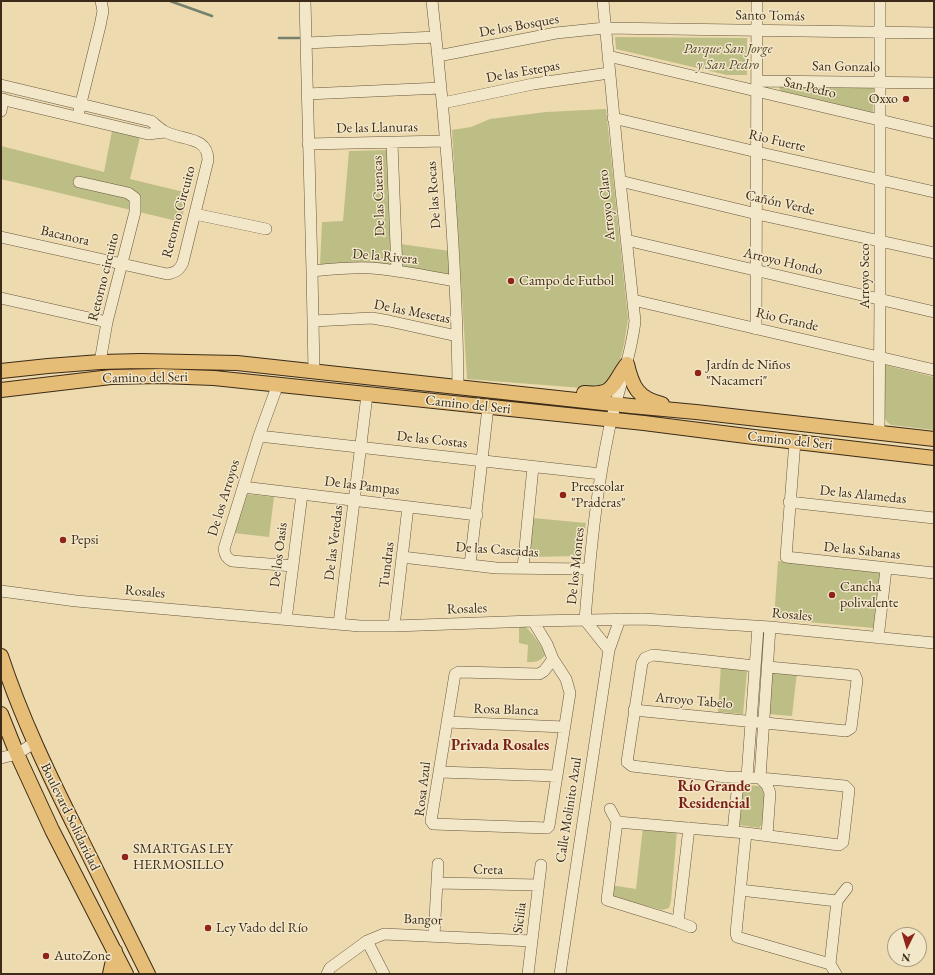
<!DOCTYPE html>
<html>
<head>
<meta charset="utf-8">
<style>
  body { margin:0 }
  #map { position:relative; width:935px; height:975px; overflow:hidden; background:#eddaae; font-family:"EB Garamond",serif }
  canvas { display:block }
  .frame { position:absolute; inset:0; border:2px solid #3b2b18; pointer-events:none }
  .north { position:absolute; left:887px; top:927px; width:40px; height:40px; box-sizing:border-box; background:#f3e7ca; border:1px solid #a99c83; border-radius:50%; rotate:185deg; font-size:11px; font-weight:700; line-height:16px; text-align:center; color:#3b2b18 }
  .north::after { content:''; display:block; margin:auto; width:14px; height:18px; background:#8f2418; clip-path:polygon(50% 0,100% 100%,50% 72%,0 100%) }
</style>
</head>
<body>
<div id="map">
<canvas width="935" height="975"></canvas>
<div class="frame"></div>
<div class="north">N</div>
</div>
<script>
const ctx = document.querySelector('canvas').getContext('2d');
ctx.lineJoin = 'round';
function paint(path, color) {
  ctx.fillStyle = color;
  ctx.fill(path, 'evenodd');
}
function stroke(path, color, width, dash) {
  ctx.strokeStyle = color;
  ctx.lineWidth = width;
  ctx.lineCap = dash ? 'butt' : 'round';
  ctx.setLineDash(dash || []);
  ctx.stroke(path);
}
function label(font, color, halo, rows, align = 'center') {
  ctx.font = font + ' "EB Garamond",serif';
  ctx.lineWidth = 3;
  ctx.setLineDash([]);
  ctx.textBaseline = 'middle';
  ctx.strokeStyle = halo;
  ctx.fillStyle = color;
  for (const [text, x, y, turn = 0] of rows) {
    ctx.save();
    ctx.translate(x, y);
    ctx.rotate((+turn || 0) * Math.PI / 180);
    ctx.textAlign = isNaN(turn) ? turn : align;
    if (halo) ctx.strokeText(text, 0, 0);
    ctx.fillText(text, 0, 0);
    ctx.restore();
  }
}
paint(new Path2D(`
  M615,37l132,1v37h-20l-111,-26z
  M780,86l94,2 -1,24 -1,1 -91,-22 -2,-3z
  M606,109l22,210c-3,19 -6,48 -19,63 -3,4 -10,5 -14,7l-128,-10 -15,-249 19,-3 19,-8 56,-7z
  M112,131l28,6 -10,42 58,14 -7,29 -180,-43v-33l103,26z
  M387,150l6,93 57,8 2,27 -132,-12 2,-44 21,-1 6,-70z
  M885,365l49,12v53l-43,-5 -4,-3 -2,-4z
  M246,494l28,3 -5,40 -35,-4z
  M533,518l53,5 -6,33 -51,1z
  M778,561l103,12 -7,55 -100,-9z
  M519,627h7c7,8 16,18 19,28 -5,7 -10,7 -18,7l1,-17 -9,-2z
  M721,665l24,3 2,3 -4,43 -25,-2z
  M770,670l27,2 -5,44 -25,-2z
  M744,785l16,1 6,5 -3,32 -4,5 -20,-3 -1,-35z
  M643,827l34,3 -6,71 -2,7 -7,2 -52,-14v-11l26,4z`), '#bdbe86');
stroke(new Path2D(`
  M170,1l42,15
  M279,38h20`), '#74816c', 2.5);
const minor = new Path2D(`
  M305,1l7,270 2,100
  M432,1c14,128 25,257 26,386
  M603,1l17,180 15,140c-4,37 -18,72 -26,109 -13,62 -19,127 -24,190l24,30
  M306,43l130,-6
  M438,56l118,-23 49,-5 329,5
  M608,56l326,77
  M757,81l177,2
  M1,85l150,36c4,3 9,8 13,10 16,10 44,4 44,29l-25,102c-3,8 -8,11 -16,12l-166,-37
  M307,94l134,-6
  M1,99l147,35 17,-2
  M443,103l90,-19 76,-11
  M1,111l2,-12
  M79,111l21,-85 3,-15 -2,-10
  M613,118l144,34 177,40
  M392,143l5,128
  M308,144l137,-3
  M620,181l137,33 177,39
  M79,182l49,11 7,5v14l-28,110 -7,40
  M195,214l71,15
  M626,240l308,72
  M312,271c20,-2 40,-4 59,-3 28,2 56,8 83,13
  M1,298l106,24
  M633,300l301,70
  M313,321l59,-3 17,3 68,15
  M756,329l1,-328
  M278,384l-19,52 -35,113c1,7 3,9 8,12l61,5
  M879,433l1,-133v-299
  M259,436l342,38
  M795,441l-9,116 148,16
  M243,487l234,28
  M789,502l145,16
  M402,557l94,11 93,1
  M470,565l18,-158
  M523,568l10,-101
  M1,591l75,10 284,25h34l139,-5 110,-2 127,8 164,16
  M286,620l16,-126
  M533,621l14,23 6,15 13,20 4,14 -21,133 -2,2 -114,-4 -2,-3 24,-147 4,-2 80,2 5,-3 9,-12
  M339,624l28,-229
  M394,626l14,-119
  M878,638l8,-69
  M634,710l212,21 5,-3 6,-48 -2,-5 -87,-8
  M447,722l117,5
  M1,758l16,-4 17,-11
  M440,772l117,4
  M610,809l7,13
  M689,828l-11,94 -71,-22 10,-78 129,11 93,12 4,-3 6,-52 -4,-4 -85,-8 -34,-1 -94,-11 -5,-4 15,-99 3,-5 8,-3 102,11
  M733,832l4,-40 3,-8 7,-7 11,-150
  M767,835l3,-42 -3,-8 -7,-7 10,-151
  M437,883l102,2
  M740,890l97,11 -7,63 -93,-27 -1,-4 10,-100
  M837,901l10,-13
  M678,922l13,5
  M434,936l4,-72
  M367,941l17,33
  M830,964l6,10
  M327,974l3,-6 37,-27 17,-7 148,7
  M528,974l13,-109
  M560,974l49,-324 11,-31`);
const major = new Path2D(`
  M627,364c5,22 11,35 35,40
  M1,371l47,-5 52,-4 41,-1 96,2 394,43 65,6 238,27
  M1,390l110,-13 49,-1 54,2 430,45 110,14 180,21
  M584,393c31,3 27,-8 43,-29
  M1,656c20,61 48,119 77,177 23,47 47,94 70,141
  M1,714l16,40 35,76 74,144
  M110,974l5,-23`);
stroke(minor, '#68573e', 12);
stroke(major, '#3b2b18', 16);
stroke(minor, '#f3e7ca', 11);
stroke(major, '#e6bd77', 14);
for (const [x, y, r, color] of [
  [906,99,4,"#8f2418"],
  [511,281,4,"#8f2418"],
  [698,373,4,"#8f2418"],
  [563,495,4,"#8f2418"],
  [63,540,4,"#8f2418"],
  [832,595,4,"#8f2418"],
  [125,857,4,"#8f2418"],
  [208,928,4,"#8f2418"],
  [46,956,4,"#8f2418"]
]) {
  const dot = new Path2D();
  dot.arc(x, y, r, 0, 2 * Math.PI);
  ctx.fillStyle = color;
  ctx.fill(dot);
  stroke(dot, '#f3e7ca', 1.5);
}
label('14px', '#3b2b18', '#f3e7ca', [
  ["Santo Tomás",770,16,1],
  ["De los Bosques",519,26,-10],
  ["San Gonzalo",846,67,1],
  ["De las Estepas",523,72,-10],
  ["San Pedro",810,88,13],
  ["De las Llanuras",377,128,-1],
  ["Rio Fuerte",777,141,13],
  ["De las Rocas",434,195,-94],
  ["De las Cuencas",379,196,-92],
  ["Cañón Verde",780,203,13],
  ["Arroyo Claro",607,205,-96],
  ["Retorno Circuito",179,212,-75],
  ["Bacanora",65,236,13],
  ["De la Rivera",385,257,5],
  ["Arroyo Hondo",783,262,13],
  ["Arroyo Seco",865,276,-90],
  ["Retorno circuito",104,277,-76],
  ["De las Mesetas",412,312,11],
  ["Rio Grande",787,320,13],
  ["Camino del Seri",145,378,-1],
  ["Camino del Seri",468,405,6],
  ["De las Costas",432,440,6],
  ["Camino del Seri",790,441,6],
  ["De las Pampas",362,486,7],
  ["De las Alamedas",863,495,6],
  ["De los Arroyos",224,498,-73],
  ["De las Veredas",334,543,-83],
  ["De las Cascadas",497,550,4],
  ["De las Sabanas",862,551,6],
  ["De los Oasis",279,555,-83],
  ["Tundras",387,565,-83],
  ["De los Montes",576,566,-84],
  ["Rosales",145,592,5],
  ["Rosales",467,609,-2],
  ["Rosales",792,615,5],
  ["Arroyo Tabelo",694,701,5],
  ["Rosa Blanca",506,710,2],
  ["Rosa Azul",423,789,-83],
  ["Calle Molinito Azul",569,810,-81],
  ["Boulevard Solidaridad",70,817,64],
  ["Creta",488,870,1],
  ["Sicilia",520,918,-83],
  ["Bangor",423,920,2]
]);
label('italic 14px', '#55482e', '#f3e7ca', [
  ["Parque San Jorge",728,49],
  ["y San Pedro",728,65]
]);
label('14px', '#3b2b18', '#f3e7ca', [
  ["Oxxo",898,99,"right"],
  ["Campo de Futbol",519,281],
  ["Jardín de Niños",706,365],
  ["\"Nacameri\"",706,381],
  ["Preescolar",571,487],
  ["\"Praderas\"",571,503],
  ["Pepsi",71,540],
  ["Cancha",840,587],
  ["polivalente",840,603],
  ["SMARTGAS LEY",133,849],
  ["HERMOSILLO",133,865],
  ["Ley Vado del Río",216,928],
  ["AutoZone",54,956]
], 'left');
label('bold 15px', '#7a1f14', '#f3e7ca', [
  ["Privada Rosales",500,746],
  ["Río Grande",714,787],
  ["Residencial",714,804]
]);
</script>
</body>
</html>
